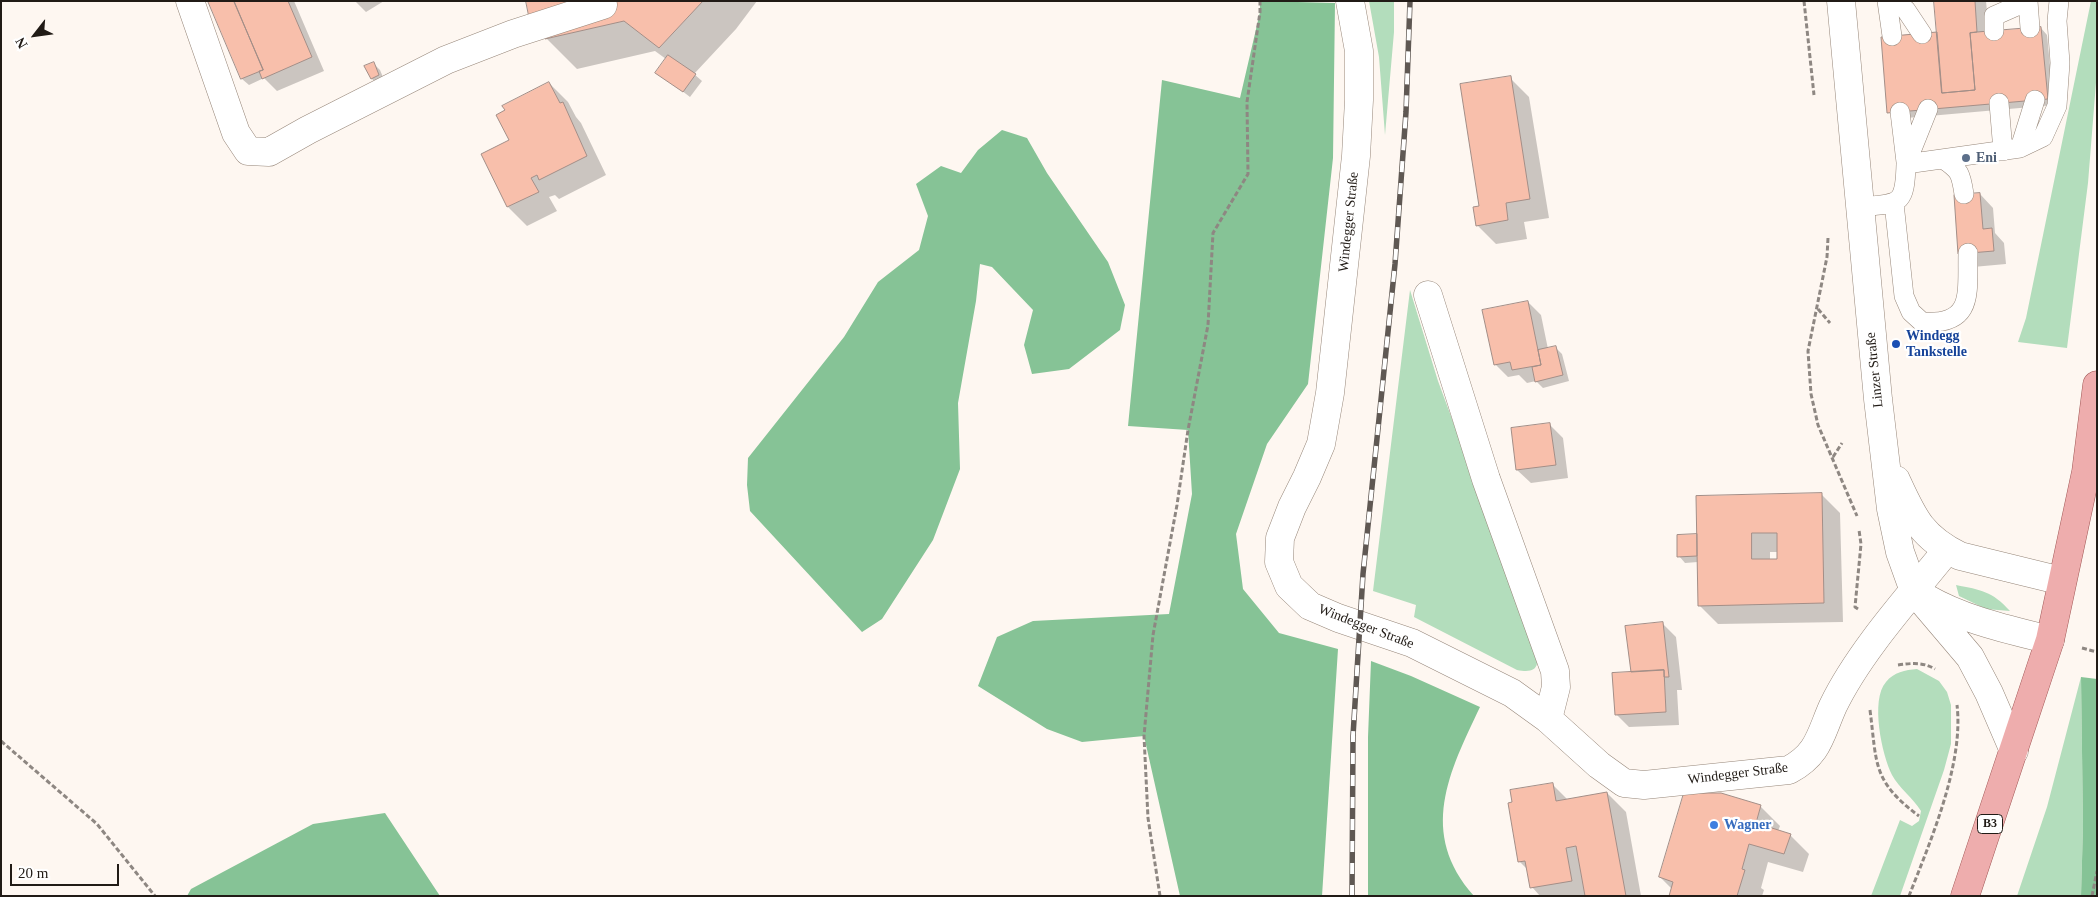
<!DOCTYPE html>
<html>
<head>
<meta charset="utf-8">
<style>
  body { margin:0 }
  #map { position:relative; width:2098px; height:897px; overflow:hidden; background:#fef7f1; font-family:Georgia,serif }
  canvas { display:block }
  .frame { position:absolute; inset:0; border:2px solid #211b16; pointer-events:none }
  .north { position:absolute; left:10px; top:10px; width:50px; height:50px; -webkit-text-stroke:4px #fff; paint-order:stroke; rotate:240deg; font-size:14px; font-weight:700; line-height:20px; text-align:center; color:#211b16 }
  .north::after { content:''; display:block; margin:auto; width:18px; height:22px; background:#211b16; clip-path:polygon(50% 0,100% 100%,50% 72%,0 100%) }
  .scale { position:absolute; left:10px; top:864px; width:109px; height:22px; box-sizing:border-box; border:2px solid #211b16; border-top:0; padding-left:6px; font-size:15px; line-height:18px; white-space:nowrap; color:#211b16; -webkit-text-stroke:4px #fff; paint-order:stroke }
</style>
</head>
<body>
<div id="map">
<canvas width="2098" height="897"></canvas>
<div class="frame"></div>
<div class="north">N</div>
<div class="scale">20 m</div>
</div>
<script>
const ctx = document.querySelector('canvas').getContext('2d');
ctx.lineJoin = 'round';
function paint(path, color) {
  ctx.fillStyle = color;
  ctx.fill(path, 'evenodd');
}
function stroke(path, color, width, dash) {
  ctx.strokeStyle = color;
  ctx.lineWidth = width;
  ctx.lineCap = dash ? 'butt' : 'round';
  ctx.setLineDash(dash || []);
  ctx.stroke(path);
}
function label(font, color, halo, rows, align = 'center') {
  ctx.font = font + ' Georgia,serif';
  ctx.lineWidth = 4.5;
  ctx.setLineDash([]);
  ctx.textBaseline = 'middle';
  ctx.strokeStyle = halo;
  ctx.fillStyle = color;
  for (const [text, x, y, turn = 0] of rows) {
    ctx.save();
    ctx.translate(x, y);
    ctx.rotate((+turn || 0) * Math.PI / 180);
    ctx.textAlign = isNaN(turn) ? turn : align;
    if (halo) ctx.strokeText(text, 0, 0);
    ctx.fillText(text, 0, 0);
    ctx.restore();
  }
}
paint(new Path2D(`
  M1369,1h25v31l-9,103 -6,-78z
  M2091,1h6v69l-9,113 -21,165 -49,-6 8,-24z
  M1410,290l28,91 98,266c3,18 3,27 -19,23l-103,-53 2,-12 -43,-14z
  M1956,585c25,5 36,6 54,26l-24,-2 -27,-13z
  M1917,669l22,12 8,11 4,13v39l-7,26 -44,126h-29l29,-76 12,6 7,-5 2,-10c-8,-13 -22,-23 -29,-36 -10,-20 -22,-75 -6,-93 8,-10 19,-12 31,-13z
  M2081,677l2,149 -2,70h-64l30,-89z`), '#b3ddbc');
paint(new Path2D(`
  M1260,1l75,2 -2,155 -25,226 -41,60 -31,90 7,55 36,44 59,16 -16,247h-142l-36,-160 -62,6 -35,-13 -69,-43 19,-49 36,-16 136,-7 23,-120 -4,-64 -60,-4 34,-346 78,18 20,-86z
  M1002,130l25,8 20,35 61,89 17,43 -5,25 -51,39 -37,5 -8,-29 9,-35 -41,-43 -12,-3 -4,37 -18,102 2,66 -27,71 -51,79 -20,13 -112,-121 -3,-26 1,-27 96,-121 34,-55 41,-32 9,-34 -12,-32 25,-18 20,7 17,-23z
  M1371,661l40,15 69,31c-31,65 -62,126 -6,189h-106v-159z
  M2081,677l16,2v217h-16l2,-70z
  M385,813l55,83h-253l4,-7 122,-65z`), '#86c396');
paint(new Path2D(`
  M209,1h85l30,70 -47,20 -13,-13 -15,7 -7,-6z
  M355,1h29l-18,11z
  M528,1h229l-21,28 -42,45 8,7 -12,16 -33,-25 9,-13 -11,-8 -78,18 -31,-31z
  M1935,1h51l3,32 52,-5 6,7 7,70 -159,14 -6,-7 49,-79z
  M373,63l7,7 5,12 -7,3 -6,-6z
  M1510,78l19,19 20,121 -25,4 3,17 -31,5 -19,-19z
  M549,83l19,19 8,15 5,6 25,52 -47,24 -4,-4 -6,2 8,14 -30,15 -19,-19 -26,-52 29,-15z
  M1980,194l13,14 2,25 9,10 2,21 -33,3z
  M1528,302l13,13 7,34 7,-2 7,7 7,27 -26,7 -7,-7 -9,2 -8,-8 -11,2 -13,-13z
  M1550,425l13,13 5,40 -37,5 -14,-13z
  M1821,494l19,19 3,109 -125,2 -19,-19 -1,-43 -13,1 -6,-7 19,-21zM1770,552h8v8h-8z
  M1663,624l13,13 6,53h-5l2,35 -50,2 -13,-13 16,-41z
  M1552,784l16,16 39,-7 19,19 15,84h-101l-8,-9 -4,-17 -9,-9z
  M1760,806l20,20 -2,5 12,4 19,19 -6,18 -35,-10 -7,26 3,2 -2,6h-91l1,-7 -12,-12z`), '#0003');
const building = new Path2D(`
  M208,1h26l29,69 -22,9z
  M234,1h54l24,56 -50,22 -3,-8 4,-1z
  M526,1h177l-44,47 -35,-27 -79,18 -16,-22z
  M1934,1h41l2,31 -7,1 5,57 -33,3z
  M2041,27l7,72 -161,14 -6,-76 56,-5 5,61 33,-3 -5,-57z
  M668,55l28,19 -13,18 -28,-19z
  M374,62l5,13 -8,4 -7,-13z
  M1511,76l19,123 -24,4 2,17 -32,6 -3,-19 6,-1 -19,-122z
  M549,82l11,21 3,-1 24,54 -48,24 -2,-5 -6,3 8,14 -32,15 -26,-53 28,-14 -13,-25 9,-5 -3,-4z
  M1980,193l3,36 9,-1 2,23 -36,3 -4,-59z
  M1528,301l13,64 -29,5 -2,-8 -16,3 -12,-55z
  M1556,346l7,29 -28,7 -3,-15 9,-2 -3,-15z
  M1550,423l6,42 -40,5 -5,-42z
  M1822,493l2,110 -126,3 -2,-110zM1752,533h25v26h-25z
  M1697,534v22l-20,1v-22z
  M1663,622l6,55h-5v-7l-33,2 -6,-46z
  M1664,670l2,42 -51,3 -3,-42z
  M1553,783l3,18 51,-9 19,104h-41l-9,-50 -10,2 6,33 -42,7 -5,-27 -7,1 -10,-59 4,-1 -2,-12z
  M1684,793h37l40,12 -5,18 35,11 -7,20 -35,-10 -7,25 3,1 -8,26h-68l4,-14 -14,-5z`);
paint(building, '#f8bfab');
stroke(building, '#a38e87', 1);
const service = new Path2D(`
  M1887,1l5,35
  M1895,1l11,9 16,24
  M2028,1l2,27
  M1994,31v-15l34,-15
  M1999,103l4,48
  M1900,112l6,50
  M2020,148l15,-48
  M1943,159c17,11 18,15 21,35
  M1906,164l22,-55
  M1894,203l10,93 7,16 11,10c53,4 45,-30 46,-69
  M1860,207c39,-4 45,0 46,-43l114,-16 23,-11 14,-31 3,-43 -3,-42 2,-20`);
const minor = new Path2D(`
  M190,1l46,132 12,18 21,1 39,-22 138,-70 67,-26 90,-29
  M1350,1l9,50v49l-3,56 -26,237 -9,51 -14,33 -15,30 -12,31 -1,24 10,24 21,20 28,12 74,25 100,50 36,26 51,46 25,18 20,2 145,-15c30,-16 31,-35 44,-64 26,-54 76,-109 114,-156
  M1428,295l58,184 69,192 1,16 -8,32`);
const tertiary = new Path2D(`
  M1841,1l37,398 13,110 9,43 14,39 56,66 19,36 25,58
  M1896,480c17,37 25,57 64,76l102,25
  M1926,598c38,22 81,31 124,42`);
const primary = new Path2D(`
  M1965,896l85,-256 36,-168 11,-87`);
stroke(service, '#968679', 20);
stroke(minor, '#968679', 29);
stroke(tertiary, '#968679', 29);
stroke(primary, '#9f5654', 29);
stroke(new Path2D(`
  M1804,1l10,94
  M1828,238l-1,19 -19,94 3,43 7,31 39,91
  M1818,309l12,14
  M1833,457l9,-14
  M1858,609l-3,-2 6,-63 -2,-14
  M2082,648l15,4
  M1898,665c14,-2 25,-3 37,4
  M1870,710c7,54 2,71 49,106
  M1,741l96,83 58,72
  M1160,896l-12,-78 -4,-82 9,-101 24,-130 11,-75 20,-105 5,-92 35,-59 -1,-72 13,-90v-11
  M1909,896c21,-54 55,-132 48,-191
  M2092,896l5,-25`), '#8e8782', 3, [5, 2.5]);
stroke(service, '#fff', 19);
stroke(minor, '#fff', 28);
stroke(tertiary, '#fff', 28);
stroke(primary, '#eeadad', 28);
const rail = new Path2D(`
  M1352,896l1,-160 10,-162 32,-310 11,-152 4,-111`);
stroke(rail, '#5f5853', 5.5);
stroke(rail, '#fff', 4, [11]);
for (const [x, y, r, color] of [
  [1966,158,5,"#5c6f8a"],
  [1896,344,5,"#1a4fb4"],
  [1714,825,5,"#3f7fe0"]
]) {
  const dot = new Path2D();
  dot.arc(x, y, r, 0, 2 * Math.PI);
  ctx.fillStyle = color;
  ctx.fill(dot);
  stroke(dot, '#fff', 2);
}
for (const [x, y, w] of [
  [1990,824,25]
]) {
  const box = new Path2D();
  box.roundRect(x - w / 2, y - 9.5, w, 19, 4);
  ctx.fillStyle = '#fff';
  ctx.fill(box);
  stroke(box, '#211b16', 1);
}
label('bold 12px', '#211b16', null, [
  ["B3",1990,824]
]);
label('bold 14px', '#4e5e75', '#fff', [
  ["Eni",1976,158]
], 'left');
label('14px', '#211b16', '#fff', [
  ["Windegger Straße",1349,222,-84],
  ["Linzer Straße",1875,370,-96],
  ["Windegger Straße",1366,627,21],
  ["Windegger Straße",1738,774,-7]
]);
label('bold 14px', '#164399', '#fff', [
  ["Windegg",1906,336],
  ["Tankstelle",1906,352]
], 'left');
label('bold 14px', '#366cbe', '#fff', [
  ["Wagner",1724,825]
], 'left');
</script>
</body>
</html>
